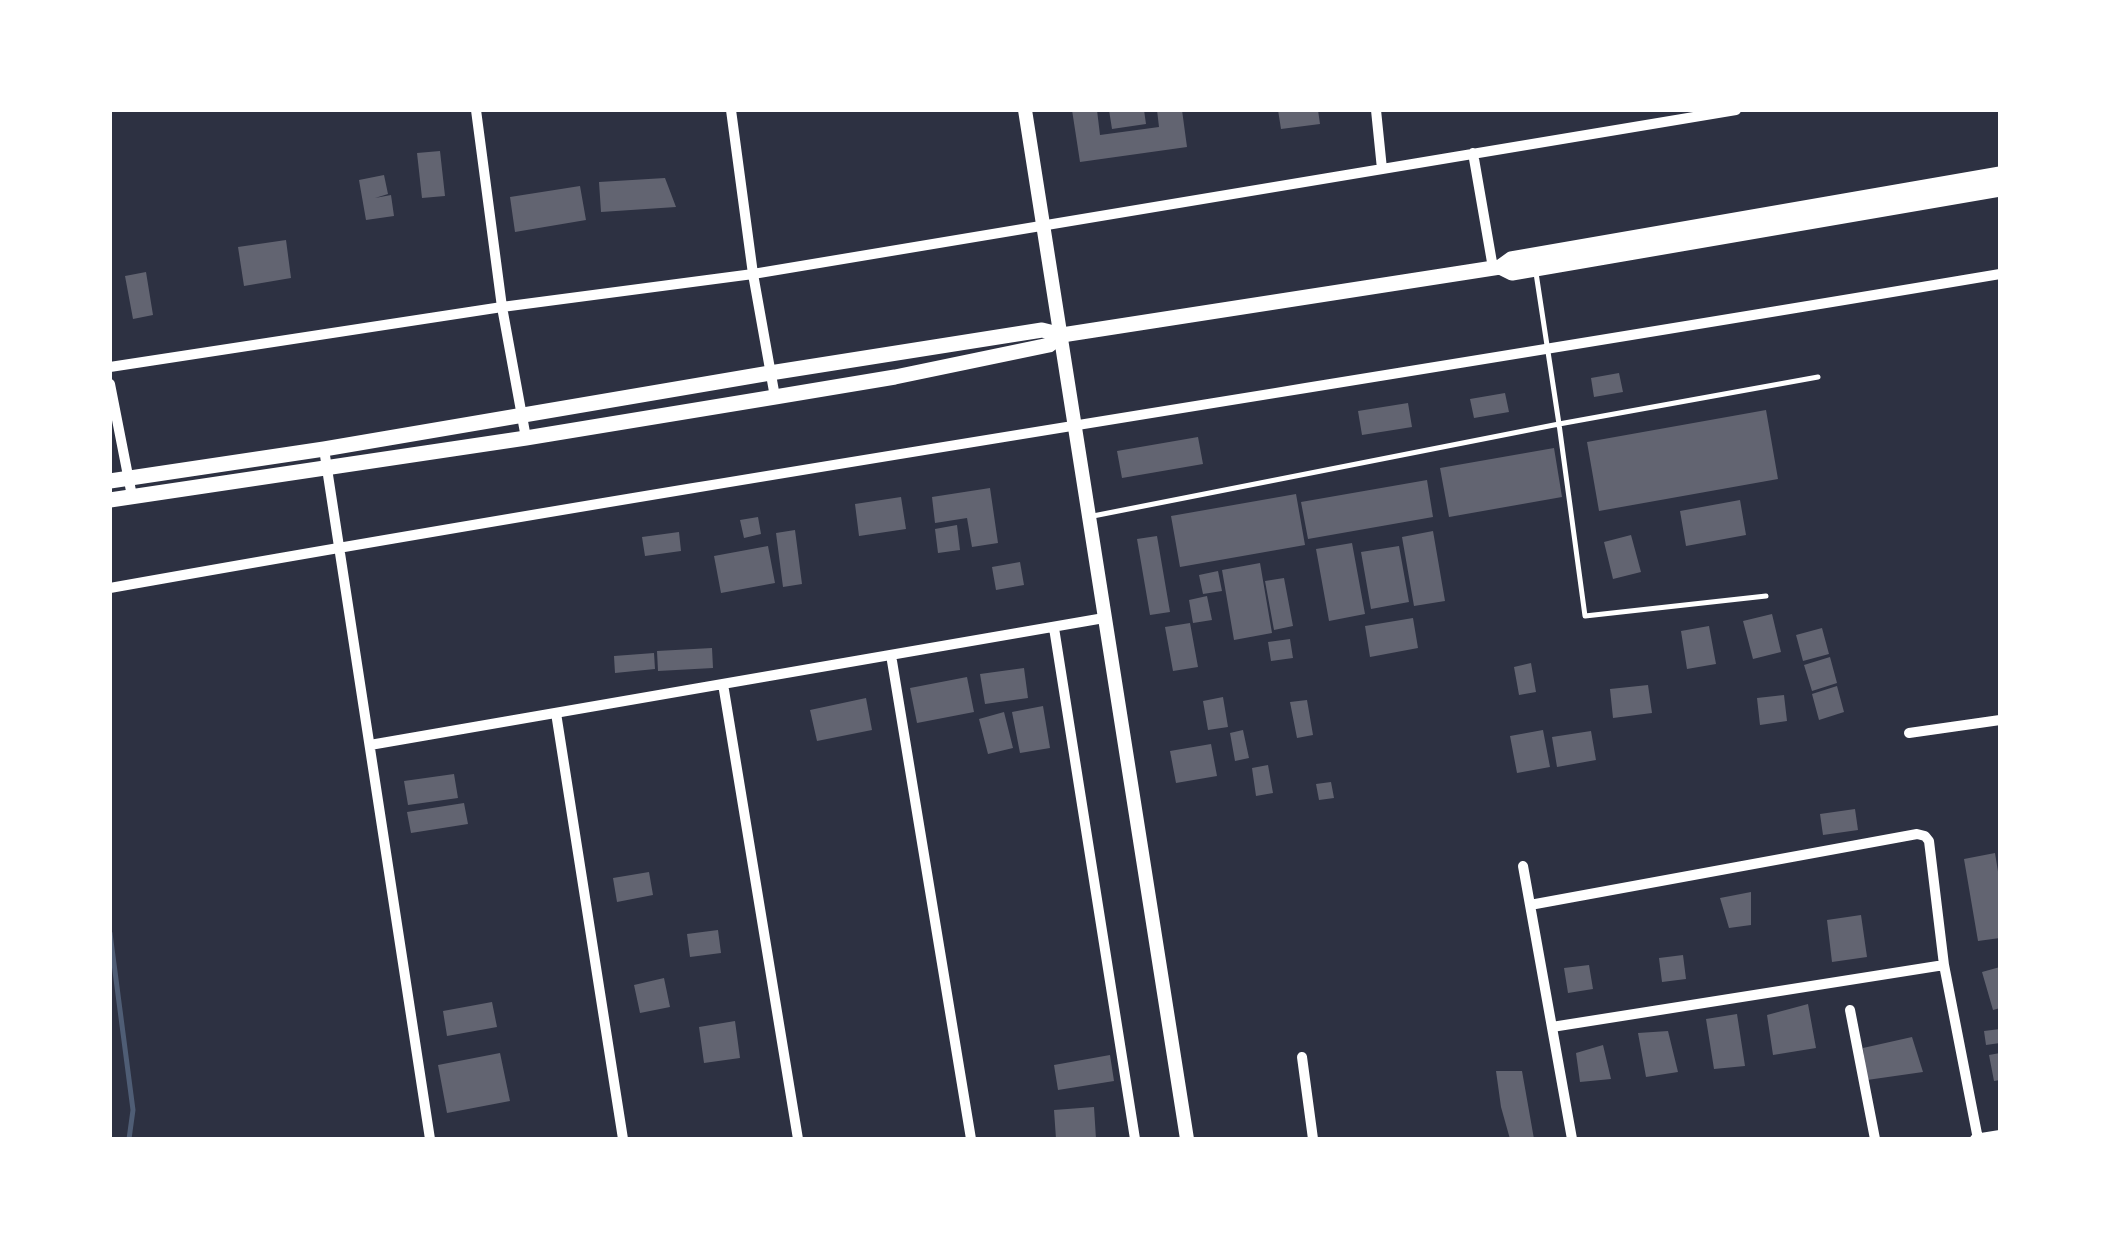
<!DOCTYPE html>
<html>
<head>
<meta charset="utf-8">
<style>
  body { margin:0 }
  #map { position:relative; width:2110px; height:1249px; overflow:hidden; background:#2d3142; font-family:"Nunito Sans",sans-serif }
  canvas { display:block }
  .frame { position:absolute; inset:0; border:112px solid #fff; pointer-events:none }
</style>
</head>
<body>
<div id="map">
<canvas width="2110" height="1249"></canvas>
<div class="frame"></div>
</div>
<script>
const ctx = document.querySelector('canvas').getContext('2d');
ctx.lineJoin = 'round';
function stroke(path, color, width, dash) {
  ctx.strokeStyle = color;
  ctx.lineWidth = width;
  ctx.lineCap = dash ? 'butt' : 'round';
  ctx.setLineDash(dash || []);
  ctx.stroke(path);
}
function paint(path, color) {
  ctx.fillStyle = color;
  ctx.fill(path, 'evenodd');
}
stroke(new Path2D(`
  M110,933l23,177 -4,29`), '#4f5d75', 5);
paint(new Path2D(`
  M1072,110h25l3,25 59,-8 -2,-17h25l5,37 -107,15z
  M1109,110h35l2,14 -34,5z
  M1278,110h40l2,14 -39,5z
  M440,151l5,45 -23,2 -5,-45z
  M384,175l4,19 -13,4 16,-3 3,21 -28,4 -7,-40z
  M665,178l11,29 -75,5 -2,-30z
  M580,186l6,34 -71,12 -5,-35z
  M286,240l5,38 -47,8 -6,-39z
  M146,272l7,43 -20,4 -8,-43z
  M1619,373l4,19 -29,5 -3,-19z
  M1505,393l4,19 -35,6 -4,-19z
  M1408,403l4,24 -50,8 -4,-24z
  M1766,410l12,69 -179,32 -12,-69z
  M1198,437l5,27 -81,14 -5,-27z
  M1554,448l8,49 -113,20 -9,-49z
  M1427,480l6,37 -125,22 -7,-37z
  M990,488l8,55 -26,4 -5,-29 -32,5 -3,-26z
  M1296,494l9,51 -125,22 -9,-51z
  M901,497l5,32 -47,7 -4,-32z
  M1740,500l6,35 -60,11 -6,-35z
  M758,517l3,17 -17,4 -4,-18z
  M957,525l3,25 -22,3 -3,-24z
  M795,530l7,54 -19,3 -7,-54z
  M1433,531l12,70 -31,5 -12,-69z
  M679,532l2,19 -36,5 -3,-19z
  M1631,535l10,37 -28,7 -9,-37z
  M1157,536l13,76 -20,3 -13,-76z
  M1352,543l13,71 -36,7 -13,-72z
  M768,546l7,37 -54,10 -7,-37z
  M1399,546l10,56 -38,7 -10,-57z
  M1020,562l4,23 -28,5 -4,-23z
  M1260,563l12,70 -38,7 -12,-70z
  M1218,571l4,20 -19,3 -4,-19z
  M1284,578l9,48 -19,4 -9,-49z
  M1207,596l5,24 -19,3 -4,-23z
  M1772,614l9,38 -28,7 -10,-38z
  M1413,618l5,30 -48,9 -5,-31z
  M1190,623l8,44 -25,4 -8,-44z
  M1709,626l7,38 -29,5 -6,-38z
  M1822,628l7,26 -26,7 -7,-26z
  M1290,639l3,19 -22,3 -3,-19z
  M712,648l1,20 -55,3 -1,-20z
  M654,653l1,16 -40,4 -1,-17z
  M1830,657l7,26 -25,8 -8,-26z
  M1531,663l5,29 -17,3 -5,-28z
  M1024,668l4,30 -43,6 -5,-30z
  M967,677l7,35 -57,11 -7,-35z
  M1648,685l4,28 -39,5 -3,-29z
  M1837,686l7,26 -25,8 -7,-26z
  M1784,695l3,26 -27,4 -3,-27z
  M1223,697l5,30 -20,3 -5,-29z
  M866,698l6,32 -55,11 -7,-31z
  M1307,700l6,35 -16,3 -7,-36z
  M1043,706l7,42 -30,5 -8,-41z
  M1004,712l9,36 -25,6 -9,-35z
  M1243,730l6,28 -14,3 -5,-28z
  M1543,730l7,37 -33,6 -7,-37z
  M1591,731l5,29 -39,7 -5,-30z
  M1211,744l6,32 -41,7 -6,-32z
  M1268,765l5,28 -17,3 -4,-28z
  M454,774l4,24 -50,7 -4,-24z
  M1331,782l3,16 -15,2 -3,-16z
  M464,803l4,21 -57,9 -4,-21z
  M1855,809l3,21 -35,5 -3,-21z
  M1995,853l5,31v54l-22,3 -14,-82z
  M649,872l4,23 -36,7 -4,-24z
  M1751,892v33l-22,3 -9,-30z
  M1861,915l6,42 -35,5 -5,-42z
  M718,930l3,23 -31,4 -3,-23z
  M1683,955l3,24 -24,3 -3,-24z
  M1589,965l4,24 -25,4 -4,-25z
  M2000,967v41l-7,2 -11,-38z
  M664,978l6,29 -30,6 -6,-28z
  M492,1002l5,25 -50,9 -4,-25z
  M1808,1004l8,44 -43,7 -6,-40z
  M1737,1014l8,52 -31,3 -8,-50z
  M735,1021l5,37 -36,5 -5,-36z
  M2000,1029v14l-14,2 -2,-14z
  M1668,1031l10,41 -32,5 -8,-44z
  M1912,1037l11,35 -56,8 -4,-32z
  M1603,1045l8,34 -31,3 -4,-29z
  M500,1053l10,48 -63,12 -9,-48z
  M2000,1053v27l-6,1 -5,-26z
  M1110,1055l4,26 -56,9 -4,-25z
  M1496,1071h26l12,68h-24l-9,-32z
  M1094,1107l2,32h-40l-2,-29z`), '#626471');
stroke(new Path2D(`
  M1536,273l23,151 259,-47
  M1093,516l466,-92 26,192 181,-20`), '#fff', 5);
stroke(new Path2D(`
  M476,110l26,197 24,131
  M731,110l22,164 22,123
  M1376,110l6,59
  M1473,153l20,115
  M110,367l392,-60 251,-33 983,-164
  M110,384l22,112
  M324,449l106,690
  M110,588c629,-112 1260,-208 1890,-314
  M1054,628l81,511
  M891,655l80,484
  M723,684l75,455
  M556,713l67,426
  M1909,733l91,-13
  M370,745l734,-127
  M1523,866l49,273
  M1530,905l387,-71 8,2 4,5 15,124 34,174
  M1850,1010l25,129
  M1552,1027l392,-62
  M1302,1057l11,82
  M1975,1139l25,-4`), '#fff', 10);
stroke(new Path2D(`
  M1025,110l162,1029`), '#fff', 14);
stroke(new Path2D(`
  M1500,267l12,6 488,-84
  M110,481l214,-32 446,-76 272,-43 20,5 438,-68 11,-8 489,-85
  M110,500l416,-62 249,-41 120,-20 154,-32 13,-10`), '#fff', 15);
</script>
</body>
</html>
